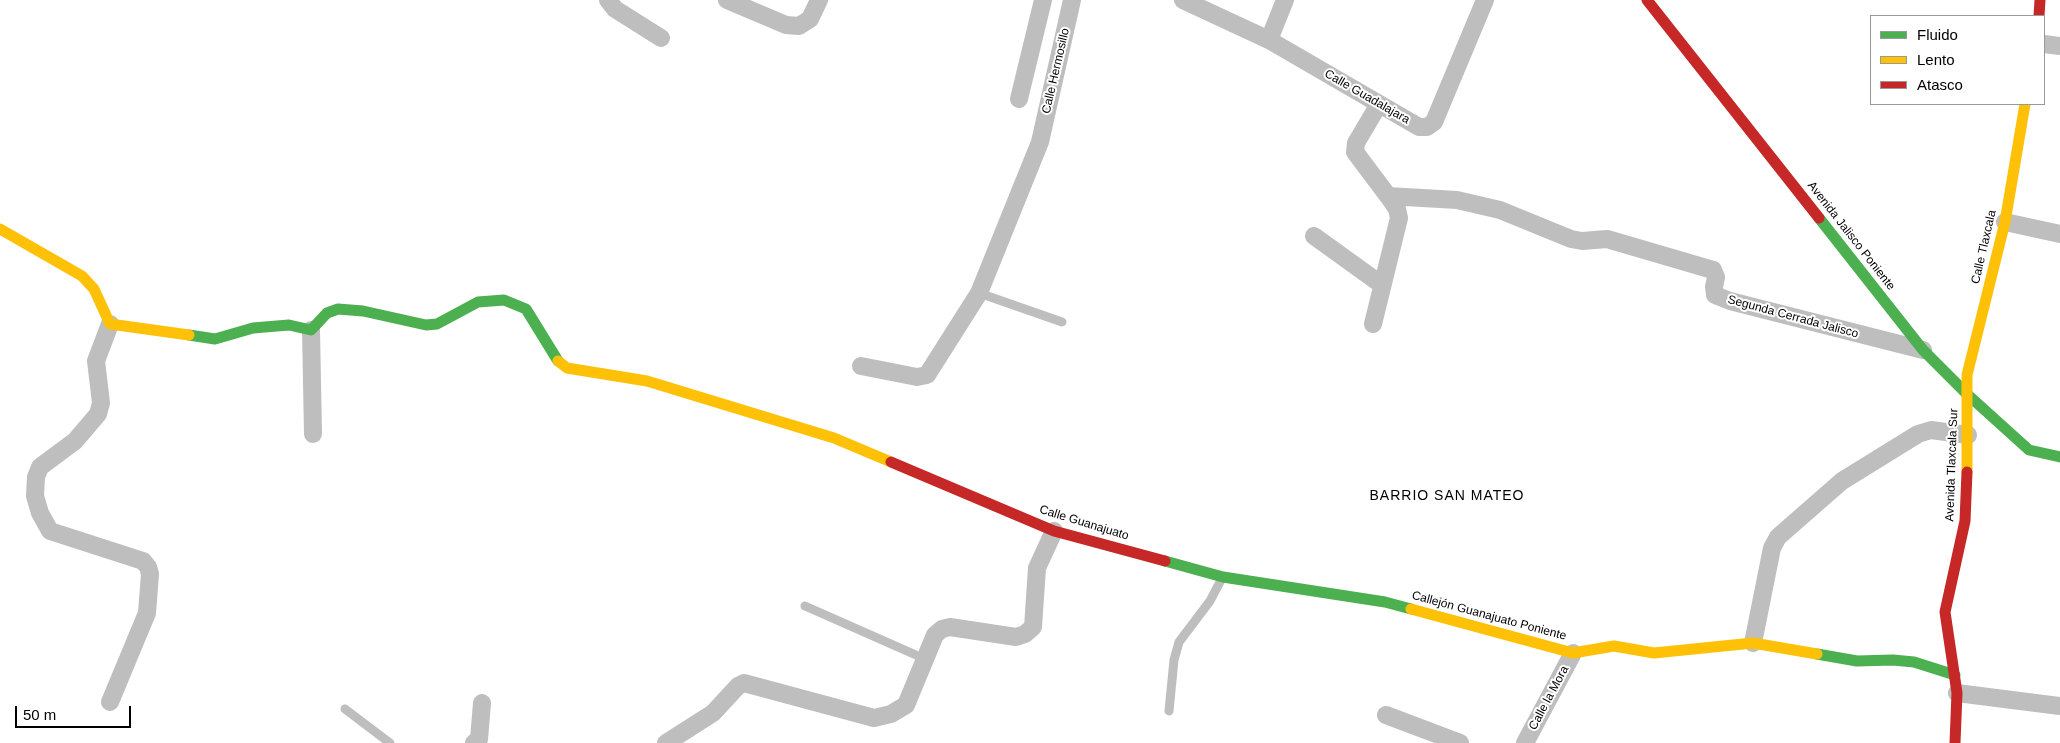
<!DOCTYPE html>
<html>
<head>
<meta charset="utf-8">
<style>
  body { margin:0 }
  #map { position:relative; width:2060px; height:743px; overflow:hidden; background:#fff; font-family:Helvetica,sans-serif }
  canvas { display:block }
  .legend { position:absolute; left:1870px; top:15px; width:175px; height:90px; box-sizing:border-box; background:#fff; border:1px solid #999; margin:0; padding:6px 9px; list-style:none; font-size:15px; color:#000 }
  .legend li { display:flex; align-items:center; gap:10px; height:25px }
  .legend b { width:25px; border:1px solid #999 }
  .scale { position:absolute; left:15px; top:706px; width:116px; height:22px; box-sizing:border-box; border:2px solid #000; border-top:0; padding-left:6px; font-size:15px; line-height:18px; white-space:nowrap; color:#000; -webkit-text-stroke:4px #fff; paint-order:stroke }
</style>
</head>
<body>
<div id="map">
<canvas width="2060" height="743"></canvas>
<ul class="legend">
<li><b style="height:6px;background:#4caf50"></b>Fluido</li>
<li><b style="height:6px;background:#ffc107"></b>Lento</li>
<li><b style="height:6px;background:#c62828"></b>Atasco</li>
</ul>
<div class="scale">50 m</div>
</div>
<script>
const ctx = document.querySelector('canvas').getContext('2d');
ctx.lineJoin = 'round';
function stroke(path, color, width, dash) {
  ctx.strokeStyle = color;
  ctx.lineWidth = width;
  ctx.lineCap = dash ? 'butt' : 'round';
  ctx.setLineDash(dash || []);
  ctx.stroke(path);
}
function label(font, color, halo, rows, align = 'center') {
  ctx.font = font + ' Helvetica,sans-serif';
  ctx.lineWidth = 4;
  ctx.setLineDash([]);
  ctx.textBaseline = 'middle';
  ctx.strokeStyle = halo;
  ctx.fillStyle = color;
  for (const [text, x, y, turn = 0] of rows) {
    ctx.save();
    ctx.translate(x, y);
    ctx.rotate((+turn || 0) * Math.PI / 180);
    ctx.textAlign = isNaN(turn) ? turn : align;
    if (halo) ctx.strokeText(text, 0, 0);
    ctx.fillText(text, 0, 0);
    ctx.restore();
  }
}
stroke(new Path2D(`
  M979,293l83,29
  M805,606l120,53
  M345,709l45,34
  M1169,711l5,-51 5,-18 31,-41 11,-21`), '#bebebe', 9);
stroke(new Path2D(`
  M608,0l7,9 46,29
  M727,0l59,25 13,1 11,-7 9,-19
  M1183,0l86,40 150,87h8l7,-5 51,-122
  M1269,40l16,-40
  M2044,44l16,2
  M1019,99l24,-99
  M1379,104l-23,39 -1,9 33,44 69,4 43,10 71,29 11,2 25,-2 106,31 3,7 -2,10 1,8 15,6 193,49
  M2005,222l55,12
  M1314,236l68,49
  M110,324l-14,37 5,42 -3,11 -23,27 -35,26 -4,10 -1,19 5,17 10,18 93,30 5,6 2,7 -3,39 -37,89
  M1373,324l26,-106 -2,-9 -9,-13
  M311,330l2,104
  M861,366l56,11 10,-2 52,-82 61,-151 32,-142
  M1753,643l19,-95 6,-11 64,-56 76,-47 13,-4 37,5
  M1957,693l103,13
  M1386,715l74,28
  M474,743l5,-4 3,-36
  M666,743l47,-30 25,-27 6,-3 130,35 17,-4 15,-9 29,-70 7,-6 8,-2 66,10 9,-3 8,-7 4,-59 17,-37
  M1525,743l48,-90`), '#bebebe', 18);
stroke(new Path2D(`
  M1819,218l104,132 44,44 62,56 31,7
  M189,335l26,4 38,-11 36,-3 22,5 16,-17 11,-4 25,2 63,14 11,-1 41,-22 26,-2 22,9 32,52
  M1165,561l58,16 162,25 26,7
  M1817,654l40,7 36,-1 21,2 41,13`), '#4caf50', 11);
stroke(new Path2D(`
  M0,229l82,47 12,13 16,35 79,11
  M558,361l9,7 80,13 187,57 57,24
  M1967,472v-97l38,-153 20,-118
  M1411,609l162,44 41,-7 40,7 99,-10 64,11`), '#ffc107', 11);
stroke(new Path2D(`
  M1647,0l172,218
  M2039,16l1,-16
  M891,462l163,69 111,30
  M1955,743l2,-50 -12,-81 20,-91 2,-49`), '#c62828', 11);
label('12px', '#000', '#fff', [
  ["Calle Hermosillo",1056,71,-77],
  ["Calle Guadalajara",1367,97,30],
  ["Avenida Jalisco Poniente",1851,236,52],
  ["Calle Tlaxcala",1984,247,-77],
  ["Segunda Cerrada Jalisco",1793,317,15],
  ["Avenida Tlaxcala Sur",1952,465,-88],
  ["Calle Guanajuato",1084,523,17],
  ["Callejón Guanajuato Poniente",1489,616,15],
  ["Calle la Mora",1549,698,-62]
]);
ctx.letterSpacing = '1px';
label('14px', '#000', '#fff', [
  ["BARRIO SAN MATEO",1447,496]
]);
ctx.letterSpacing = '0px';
</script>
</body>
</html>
